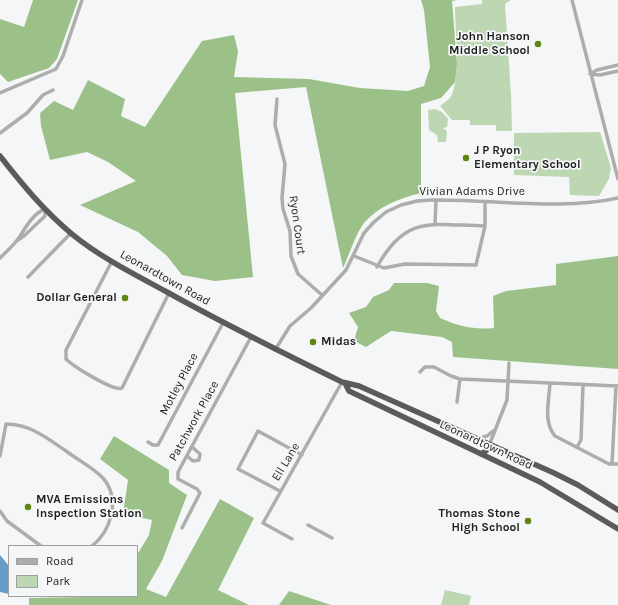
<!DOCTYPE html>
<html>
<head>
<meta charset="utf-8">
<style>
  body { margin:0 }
  #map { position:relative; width:618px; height:605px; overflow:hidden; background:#f5f6f7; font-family:Karla,sans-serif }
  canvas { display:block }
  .legend { position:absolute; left:8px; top:545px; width:130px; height:52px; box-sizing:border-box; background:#f5f6f7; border:1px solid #9fa0a1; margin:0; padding:5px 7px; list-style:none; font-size:12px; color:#1f1f20 }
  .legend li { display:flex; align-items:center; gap:8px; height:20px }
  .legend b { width:20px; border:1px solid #9fa0a1 }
</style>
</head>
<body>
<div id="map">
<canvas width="618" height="605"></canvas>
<ul class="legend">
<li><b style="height:5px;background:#adadac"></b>Road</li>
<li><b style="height:11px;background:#bdd7b2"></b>Park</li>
</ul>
</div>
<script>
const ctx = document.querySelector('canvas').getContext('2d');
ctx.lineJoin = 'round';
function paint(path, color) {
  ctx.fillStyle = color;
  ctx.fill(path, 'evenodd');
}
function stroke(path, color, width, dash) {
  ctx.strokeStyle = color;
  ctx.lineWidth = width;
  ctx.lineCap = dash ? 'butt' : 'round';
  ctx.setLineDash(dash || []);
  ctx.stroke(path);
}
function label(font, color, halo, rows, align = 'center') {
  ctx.font = font + ' Karla,sans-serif';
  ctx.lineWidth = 3.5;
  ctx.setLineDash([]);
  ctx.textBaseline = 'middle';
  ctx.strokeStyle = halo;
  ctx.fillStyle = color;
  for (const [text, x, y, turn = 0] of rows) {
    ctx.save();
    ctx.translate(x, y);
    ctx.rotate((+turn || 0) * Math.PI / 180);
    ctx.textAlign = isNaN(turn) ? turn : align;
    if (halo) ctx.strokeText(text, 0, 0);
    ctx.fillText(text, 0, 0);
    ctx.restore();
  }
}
paint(new Path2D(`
  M482,0h29l-6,4 6,91 1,36h-16v-6h-26v-5h-18l-12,-14c3,-3 7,-5 10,-8 11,-14 5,-72 5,-91l27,-3z
  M435,109l7,3 6,7 -1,8 -4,1 4,3 -1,11h-8l-1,-7 -8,-5 -1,-20z
  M600,132l11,36 -2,11 -10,17 -29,-1 -1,-18 -55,-2v-42z
  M445,590l26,6 -2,9h-28z`), '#bdd7b2');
paint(new Path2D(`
  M33,0h45l-21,59 -8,9 -41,14 -8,-8v-55l24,8z
  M421,0h36l-5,1 5,63 -2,18 -14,16 -20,6v89c-21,5 -42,13 -57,30 -8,10 -15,32 -21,45l-37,-181 -71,6 18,184 -38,4 -33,-6 -15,-19 -29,-24 -58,-27 56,-24 -28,-19 -21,-10 -37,8 -9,-34 -1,-13 14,-12 19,9 15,-30 37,19 -4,17 24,11 57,-86 32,-6 4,16 -4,26 75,2 51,9 48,3 16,-5 6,-19 -6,-57z
  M618,256v113l-165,-12 -1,-15 -10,-5 -51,-6 -25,16 -12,-6 4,-14 -9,-14 17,-6 7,-10 16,-7 5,-7h33l12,3 -3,25 4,7c18,8 34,12 54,10l-1,-32 13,-5 50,-6v-21z
  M114,436l55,34v13l18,12 -25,66 -16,28 20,8 54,-98 34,19 -36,72 31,15h-220v-7l108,-2v-41l12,-20 3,-15 -29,-6 5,-34 -28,-21z
  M289,591l42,14h-52z`), '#9bc189');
paint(new Path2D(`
  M0,555l9,11v28l-9,-2z`), '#679ec9');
stroke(new Path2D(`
  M572,0l46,179
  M618,65l-21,5 -7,4 10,1 18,-4
  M0,93l56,-24 7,-13 19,-56
  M277,99l-2,26 10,39 -3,34 1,11 7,22 1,25 7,18 24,21
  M0,133l27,-20 16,-18 10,-5
  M435,225l1,-25
  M354,256l30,12 21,-4 71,1 9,-39v-24
  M0,258c6,-6 13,-12 18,-19 7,-10 14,-25 27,-30v7l-20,19 -7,5
  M112,261l-46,89v9c7,7 48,33 56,29l47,-95
  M377,267c29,-53 55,-42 108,-41
  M28,277l43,-44
  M275,350l15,-24 21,-18 35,-38 18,-37 10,-11 12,-10 15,-7 16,-4 15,-1c59,-1 129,11 186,-2
  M420,372l5,-5h9l17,9 9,3 158,7
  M550,383c-1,18 -7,39 5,53l54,28h9
  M457,402l3,-23
  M480,438l7,-2 6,-5
  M148,442l5,3h5l65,-122
  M490,443l17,-43 2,-37
  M577,447l4,-7 2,-55
  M0,456l6,-32c24,0 41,14 60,27 12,9 26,16 37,27 18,21 8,53 -11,68
  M187,456l6,5 6,-1 1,-6 -8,-7
  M612,464l4,-78
  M280,491l-42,-22 20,-38 44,24
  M0,511l7,10 34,25
  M308,525l24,13
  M182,528l18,-35 -3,-4 -19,-10v-7l73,-135
  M292,539l-29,-16 79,-141`), '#adadac', 3.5);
stroke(new Path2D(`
  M0,156c22,28 44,55 72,78 28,23 62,40 95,58 57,32 116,61 175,90l17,4 195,87 24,12 40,25
  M345,383l4,8 191,91 78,47
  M481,454l9,-6 12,5`), '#5c5b5a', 5.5);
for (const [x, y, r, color] of [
  [538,44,4,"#5d8712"],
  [466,158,4,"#5d8712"],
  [125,298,4,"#5d8712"],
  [313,342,4,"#5d8712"],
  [28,507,4,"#5d8712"],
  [528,521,4,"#5d8712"]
]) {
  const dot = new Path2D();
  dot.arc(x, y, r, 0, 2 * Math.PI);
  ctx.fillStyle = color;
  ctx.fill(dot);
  stroke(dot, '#f5f6f7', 1.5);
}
label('bold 12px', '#1f1f20', '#f5f6f7', [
  ["John Hanson",530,37],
  ["Middle School",530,51],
  ["J P Ryon",474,151,"left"],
  ["Elementary School",474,165,"left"],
  ["Dollar General",117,298],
  ["Midas",321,342,"left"],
  ["MVA Emissions",36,500,"left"],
  ["Inspection Station",36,514,"left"],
  ["Thomas Stone",520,514],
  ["High School",520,528]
], 'right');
label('12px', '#1f1f20', '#f5f6f7', [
  ["Vivian Adams Drive",472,192],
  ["Ryon Court",297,225,82],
  ["Leonardtown Road",165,278,29],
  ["Motley Place",179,384,-62],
  ["Patchwork Place",194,421,-61],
  ["Leonardtown Road",486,445,25],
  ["Ell Lane",286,462,-59]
]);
</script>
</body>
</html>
